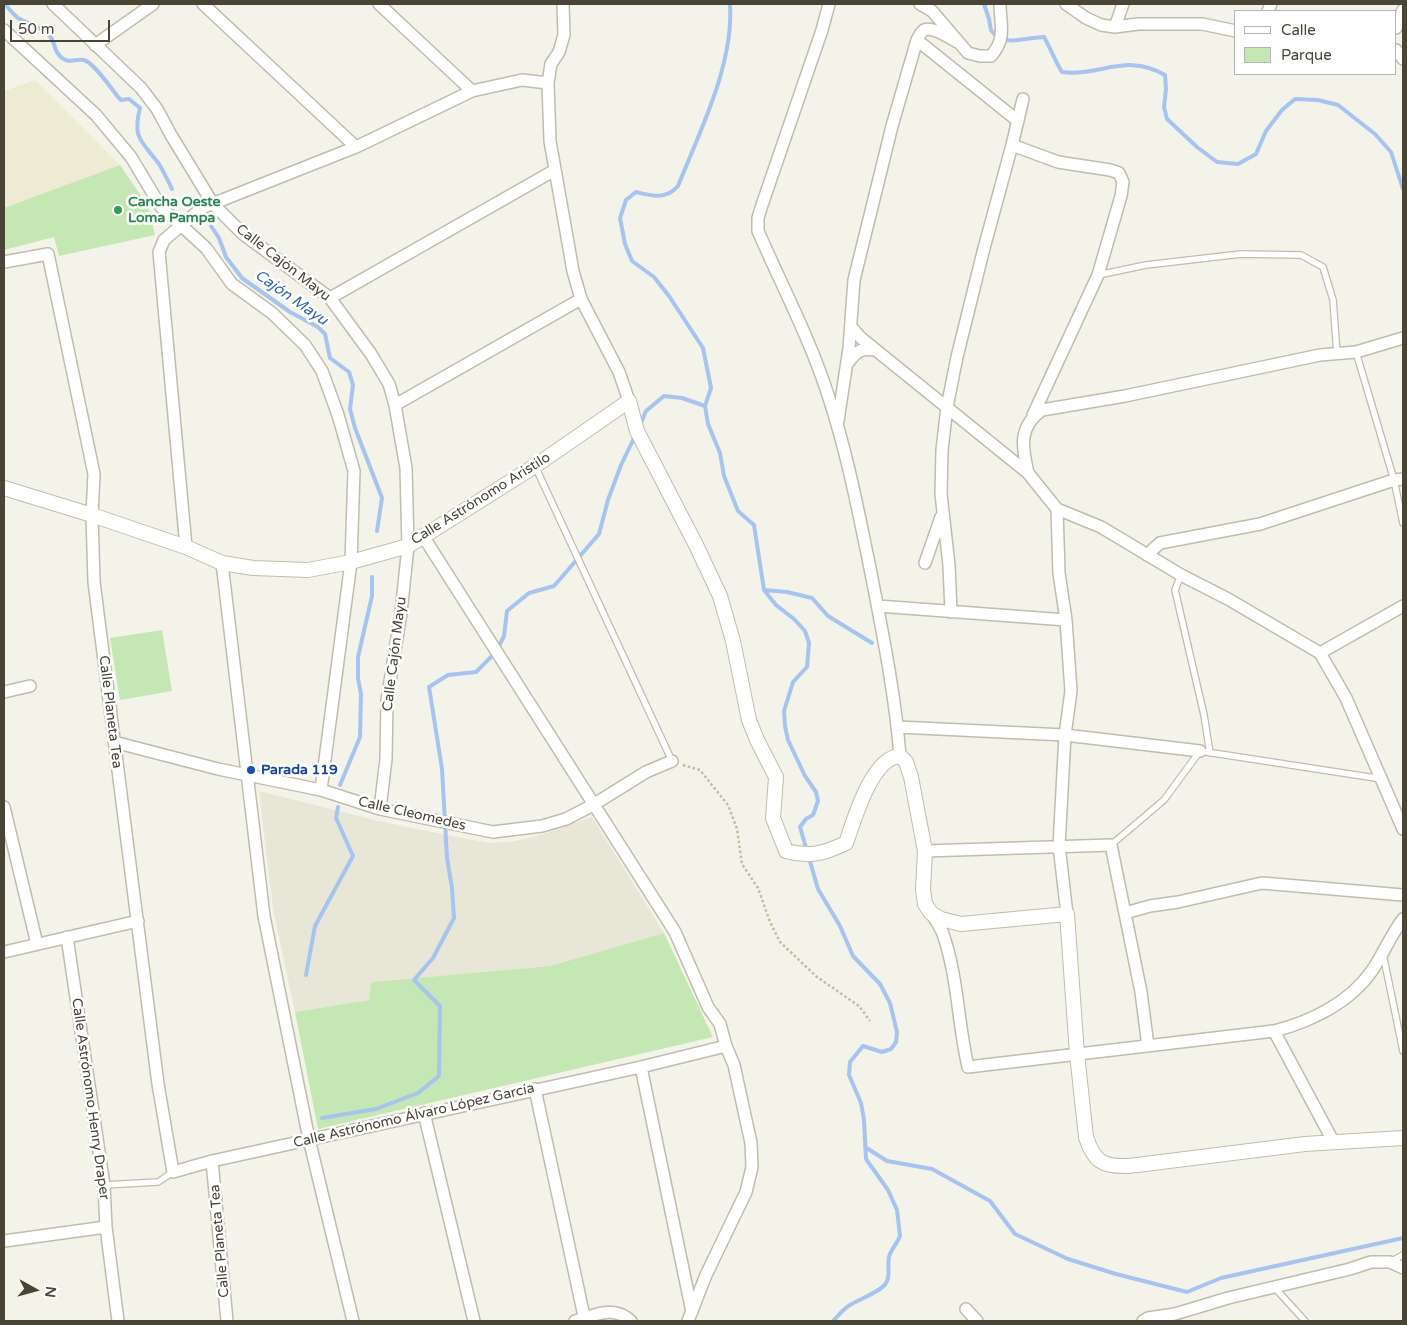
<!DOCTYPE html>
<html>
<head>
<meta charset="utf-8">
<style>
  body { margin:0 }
  #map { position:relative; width:1407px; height:1325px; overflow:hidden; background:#f4f3e9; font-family:"Varela Round",sans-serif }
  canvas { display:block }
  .frame { position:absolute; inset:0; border:5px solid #484537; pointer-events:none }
  .legend { position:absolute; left:1234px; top:10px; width:162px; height:65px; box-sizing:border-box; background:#fff; border:1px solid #b6b5af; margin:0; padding:6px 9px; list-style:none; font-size:15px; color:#484537 }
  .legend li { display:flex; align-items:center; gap:10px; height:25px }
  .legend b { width:25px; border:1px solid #b6b5af }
  .north { position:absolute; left:10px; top:1265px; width:50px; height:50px; -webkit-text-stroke:4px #fff; paint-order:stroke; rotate:97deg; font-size:14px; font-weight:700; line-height:20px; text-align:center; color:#484537 }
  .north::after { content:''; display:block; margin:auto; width:18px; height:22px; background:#484537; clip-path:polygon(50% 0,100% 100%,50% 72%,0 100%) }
  .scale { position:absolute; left:10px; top:20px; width:100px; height:22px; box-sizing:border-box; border:2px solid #484537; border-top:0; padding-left:6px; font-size:15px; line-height:18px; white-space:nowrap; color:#484537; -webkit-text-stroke:4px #fff; paint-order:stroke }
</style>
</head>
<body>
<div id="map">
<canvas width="1407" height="1325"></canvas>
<div class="frame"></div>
<ul class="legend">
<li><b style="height:6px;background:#fff"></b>Calle</li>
<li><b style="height:14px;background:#c5e7b3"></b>Parque</li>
</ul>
<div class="north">N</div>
<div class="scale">50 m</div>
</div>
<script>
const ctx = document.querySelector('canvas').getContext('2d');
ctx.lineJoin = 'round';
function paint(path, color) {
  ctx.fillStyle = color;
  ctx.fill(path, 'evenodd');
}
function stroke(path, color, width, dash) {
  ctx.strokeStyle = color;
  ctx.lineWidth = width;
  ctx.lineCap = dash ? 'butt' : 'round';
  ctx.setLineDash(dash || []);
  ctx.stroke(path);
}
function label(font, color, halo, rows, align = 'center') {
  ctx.font = font + ' "Varela Round",sans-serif';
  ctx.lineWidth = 5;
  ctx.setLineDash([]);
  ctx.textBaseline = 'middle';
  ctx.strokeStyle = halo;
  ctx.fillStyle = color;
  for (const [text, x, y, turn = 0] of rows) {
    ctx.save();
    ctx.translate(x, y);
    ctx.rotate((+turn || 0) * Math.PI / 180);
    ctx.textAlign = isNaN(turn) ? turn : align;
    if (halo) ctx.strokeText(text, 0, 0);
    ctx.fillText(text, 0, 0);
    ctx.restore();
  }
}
paint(new Path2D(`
  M259,791l128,32 101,20 28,-2 31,-8 45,-16 72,116 -114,33 -179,16 -2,18 -74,12 -22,-103z`), '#e8e6d7');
paint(new Path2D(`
  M35,80l85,85 -116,43v-117z`), '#edebd3');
paint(new Path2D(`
  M120,165l28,41 7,29 -96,21 -5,-19 -50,13v-42z
  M162,630l10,61 -52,9 -10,-62z
  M664,933l49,104 -395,92 -23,-117 74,-12 2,-18 179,-16z`), '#c5e7b3');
stroke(new Path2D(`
  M5,4c4,5 8,10 13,14 10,6 23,9 31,17 7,7 4,17 13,23 8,6 13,0 22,2 10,3 27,28 34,37l3,3 8,-1 11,9c-8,31 2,33 19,56 5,8 9,17 13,25
  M730,4c4,60 -30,127 -52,182 -12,14 -26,10 -42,6l-10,8 -6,18 5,26 7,17 22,16 15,19 34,52 8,40 -6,18 3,18 12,29 4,23 14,35 16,14 10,65 12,15 18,14 11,12 4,12 -2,24 -14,15 -9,29 1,15 3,14 17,36 11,16 2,9 -5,14 -7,4 -6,8 18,62 22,37 13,30 27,28 10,19 7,29 -1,10 -5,7 -9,3 -19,-6 -13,16 -1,13 12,28 3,17 2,39 22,31 9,20 3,26c-3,8 -9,13 -11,21 -2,8 2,19 -3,26 -4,8 -28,17 -36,22 -7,4 -12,11 -17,16
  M984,4l5,15 2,11c2,3 6,7 9,8 9,6 32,-1 44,-1 7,12 11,24 18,35 38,5 64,-20 103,3l1,14 -2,18 3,12 30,28 20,15 21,2 18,-10 10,-23 16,-21 13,-11 23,1 20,5 37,29 16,18 12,37
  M211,226l8,12 7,19 16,21 48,34 28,15 7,7 5,24 19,14 4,13 -3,24 5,19 27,70 -5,33
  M640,425l6,-14 18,-15 18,2 23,8
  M764,590l23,2 25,6 16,18 44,27
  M340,785l20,-48 1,-43 -3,-16v-21l14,-61v-19
  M306,975l9,-49 38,-70 -17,-38 2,-11
  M322,1118l54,-9 42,-16 21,-17 1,-70 -26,-26 19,-22 21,-40 -2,-30 -5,-30 -5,-89 -13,-82 19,-12 28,-3 20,-20 8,-16 3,-25 22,-18 25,-7 45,-52 9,-34 13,-35 14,-29
  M865,1147l22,14 45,8 58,32 25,33 53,25 48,15 71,18 34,-14 182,-40`), '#a7c3ef', 4);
const service = new Path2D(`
  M1098,275l48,-10 95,-11 60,1 22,12 10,33 4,54
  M1356,352l38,128 9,43
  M535,466l137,295
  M1181,575l-6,15 29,125 6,38
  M1111,845l53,-45 36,-49 182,28
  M1383,954l20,97
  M104,1185l54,-3 15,-10
  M1390,1262l13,-7
  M1275,1288l30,33`);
const minor = new Path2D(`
  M53,4l88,84 16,21 14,26 42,69 30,30 87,64 41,56 18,30 6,21 11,63 2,78 -7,67 -14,87 -1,59 -6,50
  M203,4l153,143
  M379,4l93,87
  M829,4l-7,26 -60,175 -4,13v13c24,55 52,108 70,164 19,57 30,115 42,173 12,62 25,125 30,188
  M920,4l12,7 36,42 12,3h11c16,-18 9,-32 9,-52
  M1066,4l20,14 15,7 14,2 23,-3h64l34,7
  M1268,11l3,-7
  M1115,27l8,-23
  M1396,28l7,-18
  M4,30l92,85 35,42 30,50 45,41 26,36 40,29 33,32 17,26 16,44 16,56 -3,91 -30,228
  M917,40l101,81
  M95,45l58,-41
  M1396,50l7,9
  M548,83l3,-19 8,-12 5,-17 -1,-31
  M1012,145l46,17 52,8 9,3 4,9 -2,14 -23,79 -65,140
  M4,262l44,-8 46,220 -2,41 2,67 64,502 15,88 39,-11 429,-94 85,-21
  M330,298l225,-128
  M851,327l10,11 167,135 29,36 2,64 7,47 5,71 -6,44 -6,111 8,68
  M847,364c10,-13 12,-16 29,-14
  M395,405l186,-106
  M838,421l11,-73 5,-68 38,-154 25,-86c2,-4 4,-8 7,-10 10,-4 27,9 35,13
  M1028,473c-6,-26 -10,-46 14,-63l83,-14 195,-41 36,-3 47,-14
  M1057,509l44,18 80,48 47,24 92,54 26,45 57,131
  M423,536l252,396 33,75 12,17 6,22 8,19 17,78 1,24 -6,25 -40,83 -18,46
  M186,547l-27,-295 5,-12 38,-32 154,-61 116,-56 50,-11 26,3 2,58 23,130 8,28 38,73 10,29
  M1147,555l13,-12 100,-19 134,-44 9,-1
  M222,563l42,353 45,223 44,182
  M925,563l16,-46
  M878,606l188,14
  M951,612l-2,-47 -8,-71 1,-44 5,-43 10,-50 26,-105 29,-107 11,-46
  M1320,653l83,-47
  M4,692l26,-6
  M898,727l167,8 135,16
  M114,742l104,27 103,21 59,19 113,23 49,-6 24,-7 27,-14 53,-33 26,-11
  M4,807l33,137
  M925,851l186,-6 30,147 7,54
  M931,913c5,8 11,16 13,24 14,42 14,87 24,130l306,-36c36,-9 75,-28 97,-59 12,-17 19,-36 32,-53
  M1125,913l25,-7 28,-4 84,-19 141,12
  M67,937l37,248 2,42 12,94
  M4,952l134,-31
  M1274,1031l59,110
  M641,1067l51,245
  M535,1089l50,232
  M424,1113l50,208
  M212,1161l15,160
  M4,1241l102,-14
  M966,1309l11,12
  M575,1321c21,-6 38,-16 56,0
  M1143,1321l5,-3 27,-4 53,-16 122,-29 21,-7h19l13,6`);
const tertiary = new Path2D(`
  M4,488l88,27 94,32 36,16 31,5 55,2 43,-8 57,-16 127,-80 94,-65 8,30 59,114 24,51 13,45 16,79 8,20 19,37 -3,41 13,33c25,6 37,3 60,-8 8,-23 26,-86 54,-87l6,6 5,15 14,74 -2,38 2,15 6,9 10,6 20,5 106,-10 10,140 9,83c8,25 17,30 43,29l176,-22 98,-6`);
stroke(service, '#c0bdac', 8);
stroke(minor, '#c0bdac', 14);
stroke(tertiary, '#c0bdac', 16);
stroke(new Path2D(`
  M683,765l17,5 28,35 9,24 5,35 16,24 12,34 10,20 37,35 42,29 11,15`), '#c1bc9d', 2.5, [2.5, 2.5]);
stroke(service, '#fff', 5.5);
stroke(minor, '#fff', 11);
stroke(tertiary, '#fff', 14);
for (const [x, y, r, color] of [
  [118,210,5,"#2e9e5b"],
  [251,770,5,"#1a4fb4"]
]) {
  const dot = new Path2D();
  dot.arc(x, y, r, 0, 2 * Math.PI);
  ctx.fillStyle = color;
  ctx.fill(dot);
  stroke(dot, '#fff', 2);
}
label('bold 14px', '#27864d', '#fff', [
  ["Cancha Oeste",128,202],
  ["Loma Pampa",128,218]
], 'left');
label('14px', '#484537', '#fff', [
  ["Calle Cajón Mayu",283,263,38],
  ["Calle Astrónomo Aristilo",481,499,-32],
  ["Calle Cajón Mayu",395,654,-83],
  ["Calle Planeta Tea",110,712,83],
  ["Calle Cleomedes",412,814,13],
  ["Calle Astrónomo Henry Draper",90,1099,82],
  ["Calle Astrónomo Álvaro López García",414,1116,-13],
  ["Calle Planeta Tea",220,1241,-95]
]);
label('bold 14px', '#164399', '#fff', [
  ["Parada 119",261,770]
], 'left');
label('italic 15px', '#3262b2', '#fff', [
  ["Cajón Mayu",291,298,35]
]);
</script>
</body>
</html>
